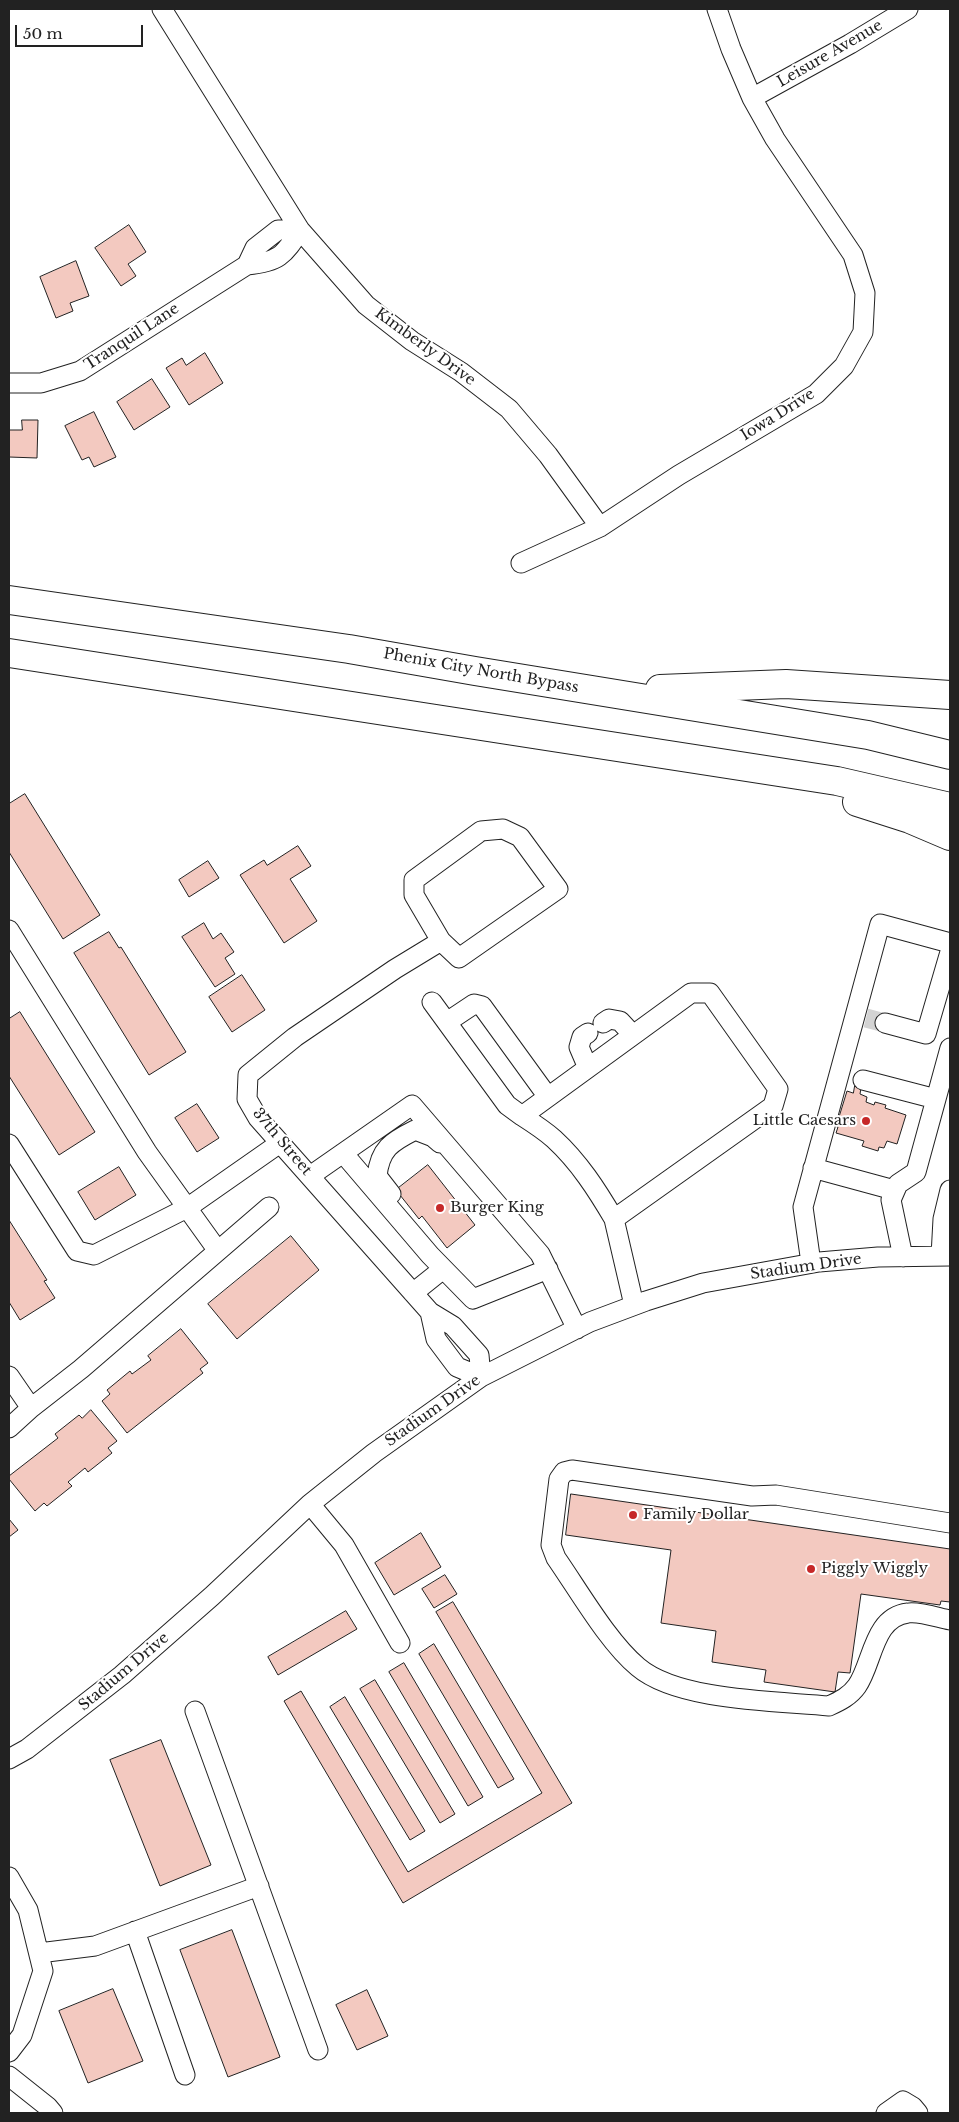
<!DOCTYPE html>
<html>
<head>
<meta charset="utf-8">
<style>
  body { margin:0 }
  #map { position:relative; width:959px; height:2122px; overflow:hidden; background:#fff; font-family:"Libre Baskerville",serif }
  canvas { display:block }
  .frame { position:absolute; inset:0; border:10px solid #222; pointer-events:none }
  .scale { position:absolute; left:15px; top:25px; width:128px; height:22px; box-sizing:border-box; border:2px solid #222; border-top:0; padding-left:6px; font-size:15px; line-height:18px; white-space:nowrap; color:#222; -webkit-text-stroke:4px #fff; paint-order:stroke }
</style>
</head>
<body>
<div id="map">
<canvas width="959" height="2122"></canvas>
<div class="frame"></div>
<div class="scale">50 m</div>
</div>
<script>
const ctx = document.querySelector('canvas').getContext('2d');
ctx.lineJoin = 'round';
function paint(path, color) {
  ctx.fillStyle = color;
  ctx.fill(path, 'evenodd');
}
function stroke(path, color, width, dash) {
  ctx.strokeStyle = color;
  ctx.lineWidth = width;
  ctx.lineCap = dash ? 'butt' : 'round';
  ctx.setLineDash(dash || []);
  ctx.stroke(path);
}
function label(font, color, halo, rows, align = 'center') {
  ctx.font = font + ' "Libre Baskerville",serif';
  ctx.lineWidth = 4;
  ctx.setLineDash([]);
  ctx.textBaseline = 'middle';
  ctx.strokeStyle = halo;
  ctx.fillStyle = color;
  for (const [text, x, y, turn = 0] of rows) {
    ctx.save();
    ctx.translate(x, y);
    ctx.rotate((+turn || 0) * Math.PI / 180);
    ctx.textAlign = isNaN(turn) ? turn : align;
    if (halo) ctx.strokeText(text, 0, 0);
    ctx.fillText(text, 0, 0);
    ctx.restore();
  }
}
const building = new Path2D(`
  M129,225l17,27 -18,12 8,12 -15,10 -26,-38z
  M76,261l13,35 -19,7 3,8 -17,7 -16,-41z
  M205,353l18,30 -34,22 -23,-37 16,-10 4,7z
  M152,379l18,28 -36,23 -17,-28z
  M94,412l22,45 -22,10 -5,-10 -7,3 -17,-34z
  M22,420h16l-1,38 -28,-1v-27h13z
  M25,794l75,121 -37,24 -54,-87v-48z
  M298,846l13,20 -21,13 27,42 -33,22 -44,-68 24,-15 3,5z
  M208,861l11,17 -30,19 -10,-17z
  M204,923l9,16 8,-6 13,19 -9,6 10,16 -20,13 -33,-50z
  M109,932l10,16 2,-1 65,105 -37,23 -75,-122z
  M242,975l23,35 -33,22 -23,-35z
  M20,1012l75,120 -36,23 -50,-79v-57z
  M855,1086l6,2 -1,6 7,3 -1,5 8,3 1,-3 11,3 -1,3 21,7 -9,29 -10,-3 -3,7 -5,-1 -1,4 -16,-5 2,-5 -28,-8 2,-6 -12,-3 3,-10 10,3 8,-26 6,2z
  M197,1104l22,34 -22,14 -22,-34z
  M428,1165l47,60 -28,23 -25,-32 -3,3 -23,-29z
  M119,1167l17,28 -41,25 -17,-28z
  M9,1220l38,60 -3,1 11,17 -35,22 -11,-18z
  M291,1236l28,34 -82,69 -29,-35z
  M181,1329l27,34 -8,6 3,4 -76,60 -25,-32 8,-7 -3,-4 23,-19 2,3 19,-14 -3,-4z
  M91,1410l26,31 -9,7 4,5 -24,19 -3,-4 -17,14 4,4 -25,20 -3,-3 -9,8 -26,-32v-3l49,-38 -3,-4 24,-19 3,3z
  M571,1494l379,55v53l-9,-1 -1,4 -79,-11 -11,79 -12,-1 -3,20 -71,-10 2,-12 -54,-8 4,-31 -55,-8 10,-73 -105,-15z
  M9,1519l9,11 -9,7z
  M421,1533l20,34 -47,28 -19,-32z
  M445,1575l12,19 -23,14 -12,-19z
  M453,1602l119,201 -169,100 -119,-202 17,-10 107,181 134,-79 -106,-181z
  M346,1611l11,18 -79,46 -10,-18z
  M434,1644l80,135 -16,9 -79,-134z
  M404,1663l79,134 -15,9 -79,-134z
  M375,1680l80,134 -15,9 -80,-134z
  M345,1697l80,134 -15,9 -80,-133z
  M161,1740l50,125 -51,21 -50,-126z
  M232,1930l48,127 -52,20 -48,-127z
  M113,1989l30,72 -55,22 -29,-72z
  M367,1990l21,46 -31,14 -21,-45z`);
paint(building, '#f3c9c0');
stroke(building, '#222', 1);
stroke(new Path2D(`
  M866,1018l19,5`), '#d3d3d3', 19, [19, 9]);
const minor = new Path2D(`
  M162,9l138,221 66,75 46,36 49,31 48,37 39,46 52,72
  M752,98l98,-54 58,-35
  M247,265l8,-17 23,-18h22
  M9,383h32l39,-12 167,-106c31,-3 37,-9 53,-35
  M521,563l79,-36 79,-52 137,-81 28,-28 19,-34 2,-39 -12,-38 -78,-116 -23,-41 -21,-49 -14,-40
  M503,829l17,8 38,52 -99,69 -18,-17 -27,-46v-15l67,-49z
  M9,930l138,222 71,99
  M432,1002l75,103 15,11 169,-123h19l68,96 -5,17 -159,113 20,86
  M447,1022l27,-18 8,2 66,91
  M603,1023l6,-4 11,2 13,14
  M885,1023l41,11 24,-82
  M588,1033l-6,4 -3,10 9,21
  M863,1080l73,19
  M522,1116c11,7 22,14 32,23 25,23 43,51 60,80
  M9,1144l68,107 17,4 93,-47 93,-65
  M343,1153l87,102 43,44 75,-30
  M813,1168l81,22
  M310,1176l102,-71 128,149 37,75
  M391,1194l-14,-18c3,-27 14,-34 38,-46l18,7 7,6
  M941,1256l2,-37 7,-29
  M903,1257l-12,-57 7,-16 18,-12 34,-124
  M811,1263l-8,-56 77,-283 70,19
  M413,1293l30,-24
  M430,1312l6,27 21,28 24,10 -2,-22 -26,-29 -23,-14 -172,-194 -11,-19 1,-24 47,-38 100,-68 46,-28
  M9,1376l22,32
  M9,1428l22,-20 50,-39 188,-162
  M310,1504l34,41 56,98
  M950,1523l-174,-28 -24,1 -180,-26 -8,2 -5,7 -8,66 5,13c23,33 52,84 82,109 40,34 138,34 191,39 11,-5 21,-10 28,-20 16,-23 16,-69 51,-73 11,-2 31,5 42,7
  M195,1711l123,339
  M9,1759l18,-10 95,-74 90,-79 98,-92 64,-51 107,-76 109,-55 56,-21 57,-18 116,-21 59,-5 72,-1
  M9,1877l19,33 15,61 -21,64 -13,17
  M135,1931l50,144
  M39,1953l56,-7 164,-60
  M9,2076l39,31 5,6
  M886,2113l17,-12 10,6 5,6`);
const highway = new Path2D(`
  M9,600l340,49 126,22 393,64 82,20
  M9,653l828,128 113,26
  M660,689l126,-5 164,11
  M857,802l53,17 40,17`);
stroke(minor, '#222', 21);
stroke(highway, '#222', 30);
stroke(minor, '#fff', 19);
stroke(highway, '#fff', 28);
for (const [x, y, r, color] of [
  [866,1121,5,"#c62828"],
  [440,1208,5,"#c62828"],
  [633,1515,5,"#c62828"],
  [811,1569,5,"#c62828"]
]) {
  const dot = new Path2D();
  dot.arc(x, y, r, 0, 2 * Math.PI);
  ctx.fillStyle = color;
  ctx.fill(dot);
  stroke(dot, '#fff', 2);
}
label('15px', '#222', '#fff', [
  ["Leisure Avenue",830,54,-30],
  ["Tranquil Lane",132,337,-33],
  ["Kimberly Drive",425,347,36],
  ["Iowa Drive",778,415,-32],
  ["Phenix City North Bypass",481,671,10],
  ["37th Street",282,1142,50],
  ["Stadium Drive",806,1267,-8],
  ["Stadium Drive",433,1411,-35],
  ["Stadium Drive",124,1672,-40]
]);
label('15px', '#222', '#fff', [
  ["Little Caesars",856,1121,"right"],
  ["Burger King",450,1208],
  ["Family Dollar",643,1515],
  ["Piggly Wiggly",821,1569]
], 'left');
</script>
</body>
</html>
